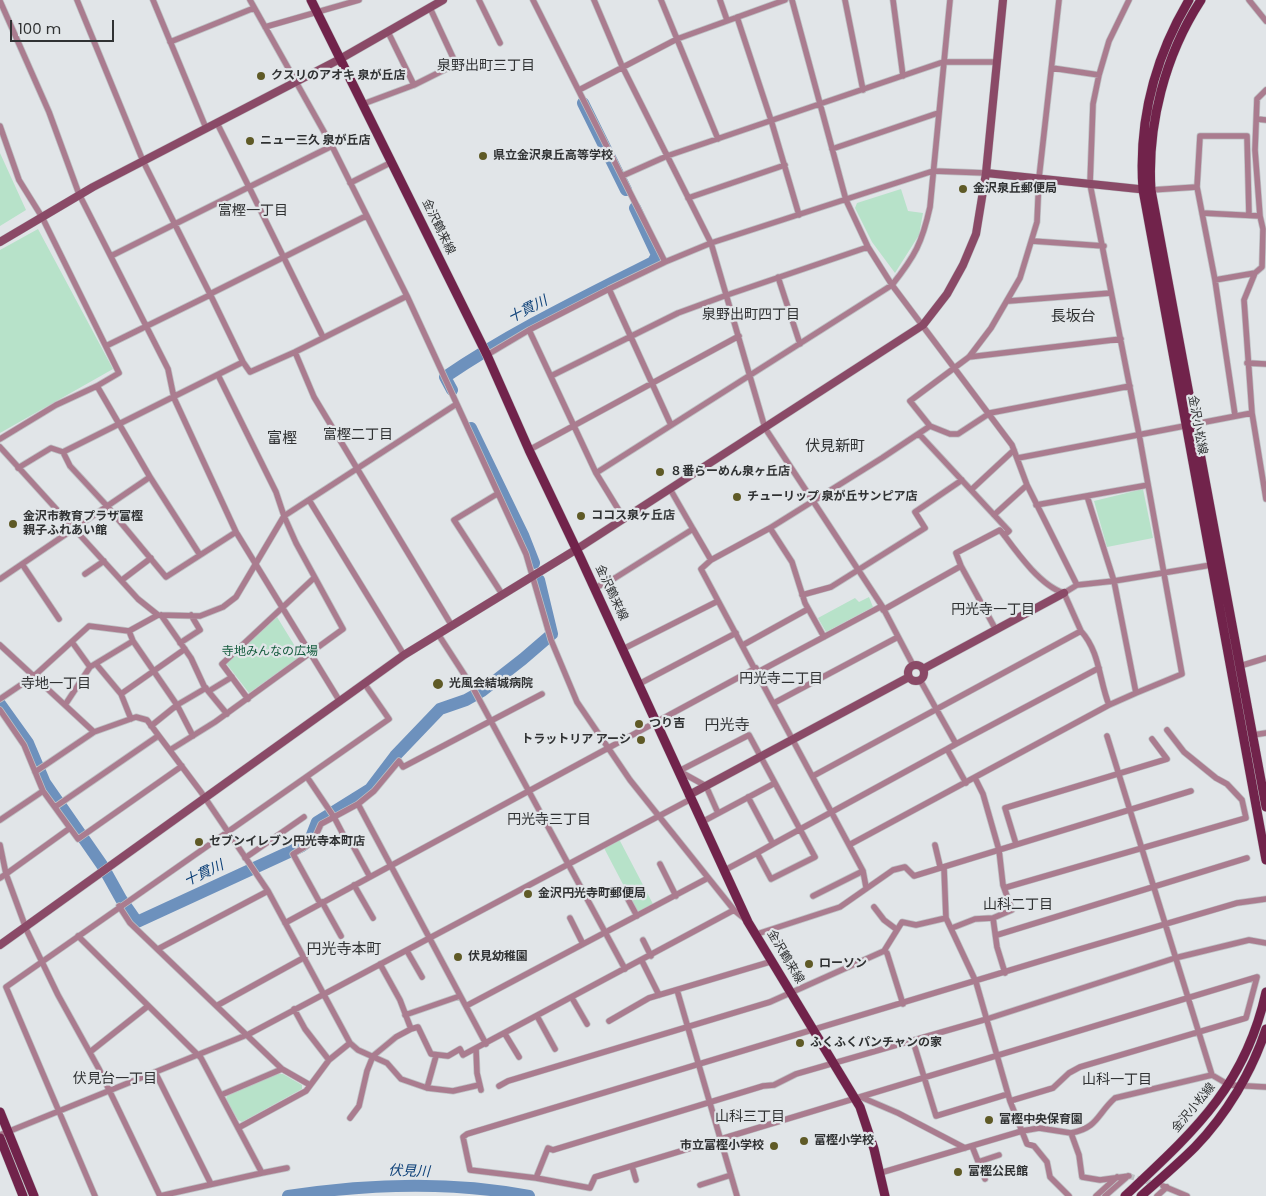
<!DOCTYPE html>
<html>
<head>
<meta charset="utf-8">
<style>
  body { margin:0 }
  #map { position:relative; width:1266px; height:1196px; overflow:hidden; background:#e1e5e8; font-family:Poppins,sans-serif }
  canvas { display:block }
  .scale { position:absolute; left:10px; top:20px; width:104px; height:22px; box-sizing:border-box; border:2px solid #303233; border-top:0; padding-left:6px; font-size:15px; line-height:18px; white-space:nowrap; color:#303233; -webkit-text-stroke:4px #e1e5e8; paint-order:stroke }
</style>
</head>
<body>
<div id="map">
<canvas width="1266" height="1196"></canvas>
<div class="scale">100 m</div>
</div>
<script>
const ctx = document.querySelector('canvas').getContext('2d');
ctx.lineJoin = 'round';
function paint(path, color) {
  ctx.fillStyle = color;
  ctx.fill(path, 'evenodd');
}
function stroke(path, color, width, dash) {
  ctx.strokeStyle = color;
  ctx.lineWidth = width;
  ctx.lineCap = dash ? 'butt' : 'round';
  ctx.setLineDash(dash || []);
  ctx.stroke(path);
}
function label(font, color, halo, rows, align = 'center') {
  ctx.font = font + ' Poppins,"Noto Sans JP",sans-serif';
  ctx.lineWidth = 4.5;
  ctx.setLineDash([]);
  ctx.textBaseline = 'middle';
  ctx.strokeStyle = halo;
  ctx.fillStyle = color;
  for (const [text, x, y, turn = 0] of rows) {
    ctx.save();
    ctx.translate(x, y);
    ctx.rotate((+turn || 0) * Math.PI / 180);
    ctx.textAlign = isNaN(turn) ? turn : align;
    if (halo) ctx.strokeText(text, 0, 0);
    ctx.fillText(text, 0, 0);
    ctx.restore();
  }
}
paint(new Path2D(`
  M0,153l26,57 -26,16z
  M901,189l7,22 15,2 -4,22 -24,38 -23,-31 -17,-34 2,-5z
  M38,229l75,140 -113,64v-183z
  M1143,489l10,49 -46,9 -13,-46z
  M869,597l4,10 -47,25 -8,-14 37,-20 4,4z
  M277,617l24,39 -52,37 -23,-30z
  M619,839l34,65 -15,9 -34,-65z
  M278,1074h5l19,11v4l-60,33 -4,-2 -12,-21 2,-5z`), '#b7e2c9');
stroke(new Path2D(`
  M583,103l43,87
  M452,390l-7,-13c66,-45 137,-79 208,-115l4,-7 -22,-47
  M471,428l52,107 11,28
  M0,704l28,39 17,40 57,82 19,34 16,23 165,-76 8,-6 7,-18 53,-33 25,-33 45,-47 26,-9 16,-9 41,-32 29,-25 -13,-54
  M288,1196c78,-12 164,-15 241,0`), '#6d91bd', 12);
stroke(new Path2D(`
  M1129,1176l26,8`), '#bec1c4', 5.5, [5.5, 3]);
const street = new Path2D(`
  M77,0l66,161 67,133
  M153,0l53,128
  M250,0l82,146 75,150 119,258 25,86 26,62 53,78 104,130 11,9
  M479,0l21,43
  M533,0l132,262
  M594,0l28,66 89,177 54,185 117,178 31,59
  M661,0l57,139
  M720,0l7,20
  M792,0l54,200 22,47 24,38 120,160 15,40 50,100 37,-4 22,112 -27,12 -260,140
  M845,0l18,90
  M893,0l10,76
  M1129,0l-20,41 -10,34 -6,29 -3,80 49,250 43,240 -46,19
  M1249,0l17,21
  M0,1l49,111 30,82 89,175 6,29 62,134 103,168
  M737,17l34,103 28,95
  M265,27l94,-27
  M170,42l84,-34
  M1052,68l47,7
  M414,85l42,-21 -26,-56
  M579,90l98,-51 108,-39
  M363,104l51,-19 -26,-53
  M1257,119l9,1
  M0,126l19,54 23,37 77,156 -22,13 -41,19 -56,34
  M832,149l106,-36
  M622,176l45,-20 276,-94h52
  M350,183l42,-21
  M1151,190l46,-3
  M688,198l97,-33
  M1202,213l58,3 3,13 -1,38 -7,6 -11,27 8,113 14,86
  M366,216l-156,78 33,68 7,10 45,-20 112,-56
  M1260,216l-5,-66 2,-51 9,-9
  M1032,241l72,5
  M111,256l138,-69 -32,-64
  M778,277l22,67
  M1215,280l40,-7
  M609,289l62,136
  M1009,301l102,-8
  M529,330l67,143 27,44
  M323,337l-74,-150 83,-41
  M106,346l104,-51
  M295,352l19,45 138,229
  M487,355l42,-25 80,-41 56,-27 46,-19 222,-72 53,2
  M969,357l152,-18
  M1247,363l19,1
  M551,376l127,-63 49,-18 141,-48
  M1235,415l-20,-135 -18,-93 3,-51h47l2,79
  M930,426l20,8h8l32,-21 140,-27
  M919,434l90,97 -5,4c14,19 37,51 60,58l17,38
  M0,447l138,152 20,16
  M529,450l210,-114
  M63,452l7,14 37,40 59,71 70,-45
  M1018,458l234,-45
  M18,468l33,-20 12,4 180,-90
  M596,473l296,-188c23,-29 30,-42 38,-78l20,-207
  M150,477l50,78
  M670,489l23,40
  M971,490l43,-40
  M497,494l-43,26 48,74
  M1087,496l27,85 97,-16
  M309,500l95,155
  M1036,505l112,-20
  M994,515l33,-30
  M770,528l22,34 13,41 19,34
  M22,564l37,55
  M961,566l35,64
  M85,574l19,-13
  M0,579l150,-102 -53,-91
  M122,580l29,-22
  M595,588l20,-10 78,-49 18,31
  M1064,593l13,-8
  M802,595l29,-8 94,-59 -10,-16 47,-32
  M883,610l78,-44 -5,-13 44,-23 4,5
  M161,615l30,43 13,28 23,28
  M438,634l35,54 152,281
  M133,641l44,64 16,31
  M72,642l18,25
  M180,643l20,-13 -9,-15
  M0,645l94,87
  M743,645l65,-36
  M623,649l95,-48
  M96,664l25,30
  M1240,666l26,-8
  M758,672l124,-66
  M920,680l36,64 -9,5 19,34
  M639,684l97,-51
  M209,691l23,-14
  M0,699l34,-23 55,-50 40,5 29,-16 42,1 23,-9 13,-10 48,-81 171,-111
  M248,699l-26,-35 92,-86
  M774,703l124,-66
  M65,705l25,-38 43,-26 -4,-10
  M0,710l24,35 19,46 35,48 104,-73
  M131,719l-10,-25 64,-45
  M151,726l26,-21 29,-17
  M1253,735l13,-2
  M1107,736l105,339
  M956,744l143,-76
  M170,750l45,-28 128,-93 -47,-86 -12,-27 -8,-24 -58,-117
  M679,771l70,-36 66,122 -44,22 -14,-26 -32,17
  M679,771l27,15 12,27
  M35,772l59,-40 42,-15 11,3 54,72 67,99 82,152 8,7 29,13 14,16 26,9 26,3 26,-6
  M813,776l268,-145c19,21 18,49 28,74
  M307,777l27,40 24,-13 128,240
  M748,797l25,47 -16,9
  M358,804l16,-13 25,-30 4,6 139,-73
  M55,807l103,-71
  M0,820l43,-29
  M702,822l73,-39
  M70,828l-64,46 21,57 31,64 41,74 61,127 102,-23
  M352,844l18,33
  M773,844l174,-95
  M1016,844l-11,-36 162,-49 -15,-20
  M0,845l6,29 -6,4
  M935,845l5,21
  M245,858l59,-41
  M660,864l16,32
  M944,868l2,50
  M354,885l19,33
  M866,887l-3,-16 -162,-302 10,-9 59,-32 112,-70 48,-32 -20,-25 59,-44 22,-29 29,-50 17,-56 2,-44 20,-178
  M1004,888l242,-70 -4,-18 -15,-16 -11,-6 -32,-26 -17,-22
  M623,890l14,26
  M813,896l50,-25
  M1266,899l-29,4 -160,47 -610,184 -4,3 7,33 66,8 12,-30 5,2 210,-64 11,-1 22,-11 191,-55 188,-61 74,-18 17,3
  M322,902l19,34
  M320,903l-27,-49 20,-12 8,-18 13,-7 11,21
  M119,906l11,17 152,146 28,16
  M874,907l10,13 12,9
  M570,918l13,26
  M993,918l4,29 8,26
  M285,923l471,-255
  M952,928l23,-9 18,-1 19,-8 -9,-25 -4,-35 -16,-56 -8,-16
  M757,934l83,-27 53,-37 12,-3 9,9 277,-85
  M997,935l250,-77
  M78,936l123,122 61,115 25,-5
  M643,940l8,16
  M158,949l110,-58
  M407,951l15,26
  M884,951l3,2 16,51
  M642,961l17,34
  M380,964l20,36 11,29 7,-2 13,27 17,2 12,-7 3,6 13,-7
  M677,990l60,206
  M572,998l15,26
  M218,1005l87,-48
  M466,1006l242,-128
  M294,1009l11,20 24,31
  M405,1015l55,-19
  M537,1016l18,33
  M609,1021l40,-23 124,-37
  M505,1034l14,23
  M913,1041l23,75 72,-22
  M90,1052l58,-46
  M155,1072l56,112
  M499,1086l9,-5 262,-79 114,-51 18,-29 14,3 30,-7 30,64 34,119 17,43 7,2 13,16 3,15 19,19
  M427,1088l9,-32
  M481,1090l-4,-17 -1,-25 258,-138
  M221,1095l61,-26
  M863,1098l35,15 67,35
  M1010,1101l43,-13 16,-15 11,-6 166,-49 11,-41
  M350,1118l9,-12 8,-35 6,-15 23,-19 15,-8
  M238,1128l68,-37 23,-31 21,-17
  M0,1135l249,-101 442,-235
  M972,1146l13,33
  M978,1162l21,-7
  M632,1166l4,14
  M880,1173l142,-42 17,-3 32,5
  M1129,1176l-29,4 -18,-3 -3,-22 -8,-22c27,-5 26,-19 44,-35l97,-23 17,10 37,2
  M536,1178l54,10 5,-11 662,-200
  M700,1185l31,-10
  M1163,1186l24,10
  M95,1196l-89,-209 383,-268 -25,-36
  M1096,1196l21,-19
  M1105,1196l23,-20
  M1157,1196l10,-9`);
const secondary = new Path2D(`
  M986,173l162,17
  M0,242l93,-55 247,-128 103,-59
  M908 673a8 8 0 1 1 16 0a8 8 0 1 1-16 0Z
  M923,669l141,-76
  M689,795l220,-118
  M0,945l404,-290 173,-106 346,-224 24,-31 16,-29 13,-31 10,-61 17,-173`);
const primary = new Path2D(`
  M311,0l176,355 42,95 52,109 167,363 112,185 14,42 11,47
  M1189,0c-35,59 -51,122 -46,190l123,670
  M1201,0c-36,55 -54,125 -50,190l115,617
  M0,1112l34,84
  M0,1138l23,58
  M1125,1196c68,-64 120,-109 141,-204
  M1141,1196c18,-16 37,-32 54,-49 31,-32 57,-75 71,-118`);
stroke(street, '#bec1c4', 7);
stroke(secondary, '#bec1c4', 9);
stroke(primary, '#bec1c4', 10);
stroke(street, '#aa7c8f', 5.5);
stroke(secondary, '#8a4a67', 8);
stroke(primary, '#71234b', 9);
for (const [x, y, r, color] of [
  [261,76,5,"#5f5a26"],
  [250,141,5,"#5f5a26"],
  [483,156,5,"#5f5a26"],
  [963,189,5,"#5f5a26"],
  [660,472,5,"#5f5a26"],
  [737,497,5,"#5f5a26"],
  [581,516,5,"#5f5a26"],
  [13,524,5,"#5f5a26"],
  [438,684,6,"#5f5a26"],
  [639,724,5,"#5f5a26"],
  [641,740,5,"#5f5a26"],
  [199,842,5,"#5f5a26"],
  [528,894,5,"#5f5a26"],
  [458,957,5,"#5f5a26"],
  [809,964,5,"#5f5a26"],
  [800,1043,5,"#5f5a26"],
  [989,1120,5,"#5f5a26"],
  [804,1141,5,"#5f5a26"],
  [774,1146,5,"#5f5a26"],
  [958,1172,5,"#5f5a26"]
]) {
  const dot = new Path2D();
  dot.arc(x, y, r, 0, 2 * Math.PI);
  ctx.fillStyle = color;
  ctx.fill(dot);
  stroke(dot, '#e1e5e8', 2);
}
label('bold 12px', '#303233', '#e1e5e8', [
  ["クスリのアオキ 泉が丘店",271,76],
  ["ニュー三久 泉が丘店",260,141],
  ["県立金沢泉丘高等学校",493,156],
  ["金沢泉丘郵便局",973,189],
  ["８番らーめん泉ヶ丘店",670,472],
  ["チューリップ 泉が丘サンピア店",747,497],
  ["ココス泉ヶ丘店",591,516],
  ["金沢市教育プラザ富樫",23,517],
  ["親子ふれあい館",23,531],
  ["光風会結城病院",449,684],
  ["つり吉",649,724],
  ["トラットリア アーシ",631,740,"right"],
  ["セブンイレブン円光寺本町店",209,842],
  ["金沢円光寺町郵便局",538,894],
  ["伏見幼稚園",468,957],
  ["ローソン",819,964],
  ["ふくふくパンチャンの家",810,1043],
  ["富樫中央保育園",999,1120],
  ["富樫小学校",814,1141],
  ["市立富樫小学校",764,1146,"right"],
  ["富樫公民館",968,1172]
], 'left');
label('12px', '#303233', '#e1e5e8', [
  ["金沢鶴来線",438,227,64],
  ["金沢小松線",1197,425,80],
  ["金沢鶴来線",611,593,65],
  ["金沢鶴来線",785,957,59],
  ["金沢小松線",1194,1108,-50]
]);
label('12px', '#10593a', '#e1e5e8', [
  ["寺地みんなの広場",270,652]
]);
label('14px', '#303233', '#e1e5e8', [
  ["泉野出町三丁目",486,66],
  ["富樫一丁目",253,211],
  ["泉野出町四丁目",751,315],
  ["富樫二丁目",358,435],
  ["円光寺一丁目",993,610],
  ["円光寺二丁目",781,679],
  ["寺地一丁目",56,684],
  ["円光寺三丁目",549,820],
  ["山科二丁目",1018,905],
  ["伏見台一丁目",115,1079],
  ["山科一丁目",1117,1080],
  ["山科三丁目",750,1117]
]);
label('italic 14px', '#0d4078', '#e1e5e8', [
  ["十貫川",528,310,-27],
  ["十貫川",204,874,-25],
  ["伏見川",409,1172,2]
]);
label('15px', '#303233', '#e1e5e8', [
  ["長坂台",1073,317],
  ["富樫",282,439],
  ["伏見新町",835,447],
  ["円光寺",727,726],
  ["円光寺本町",344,950]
]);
</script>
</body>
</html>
